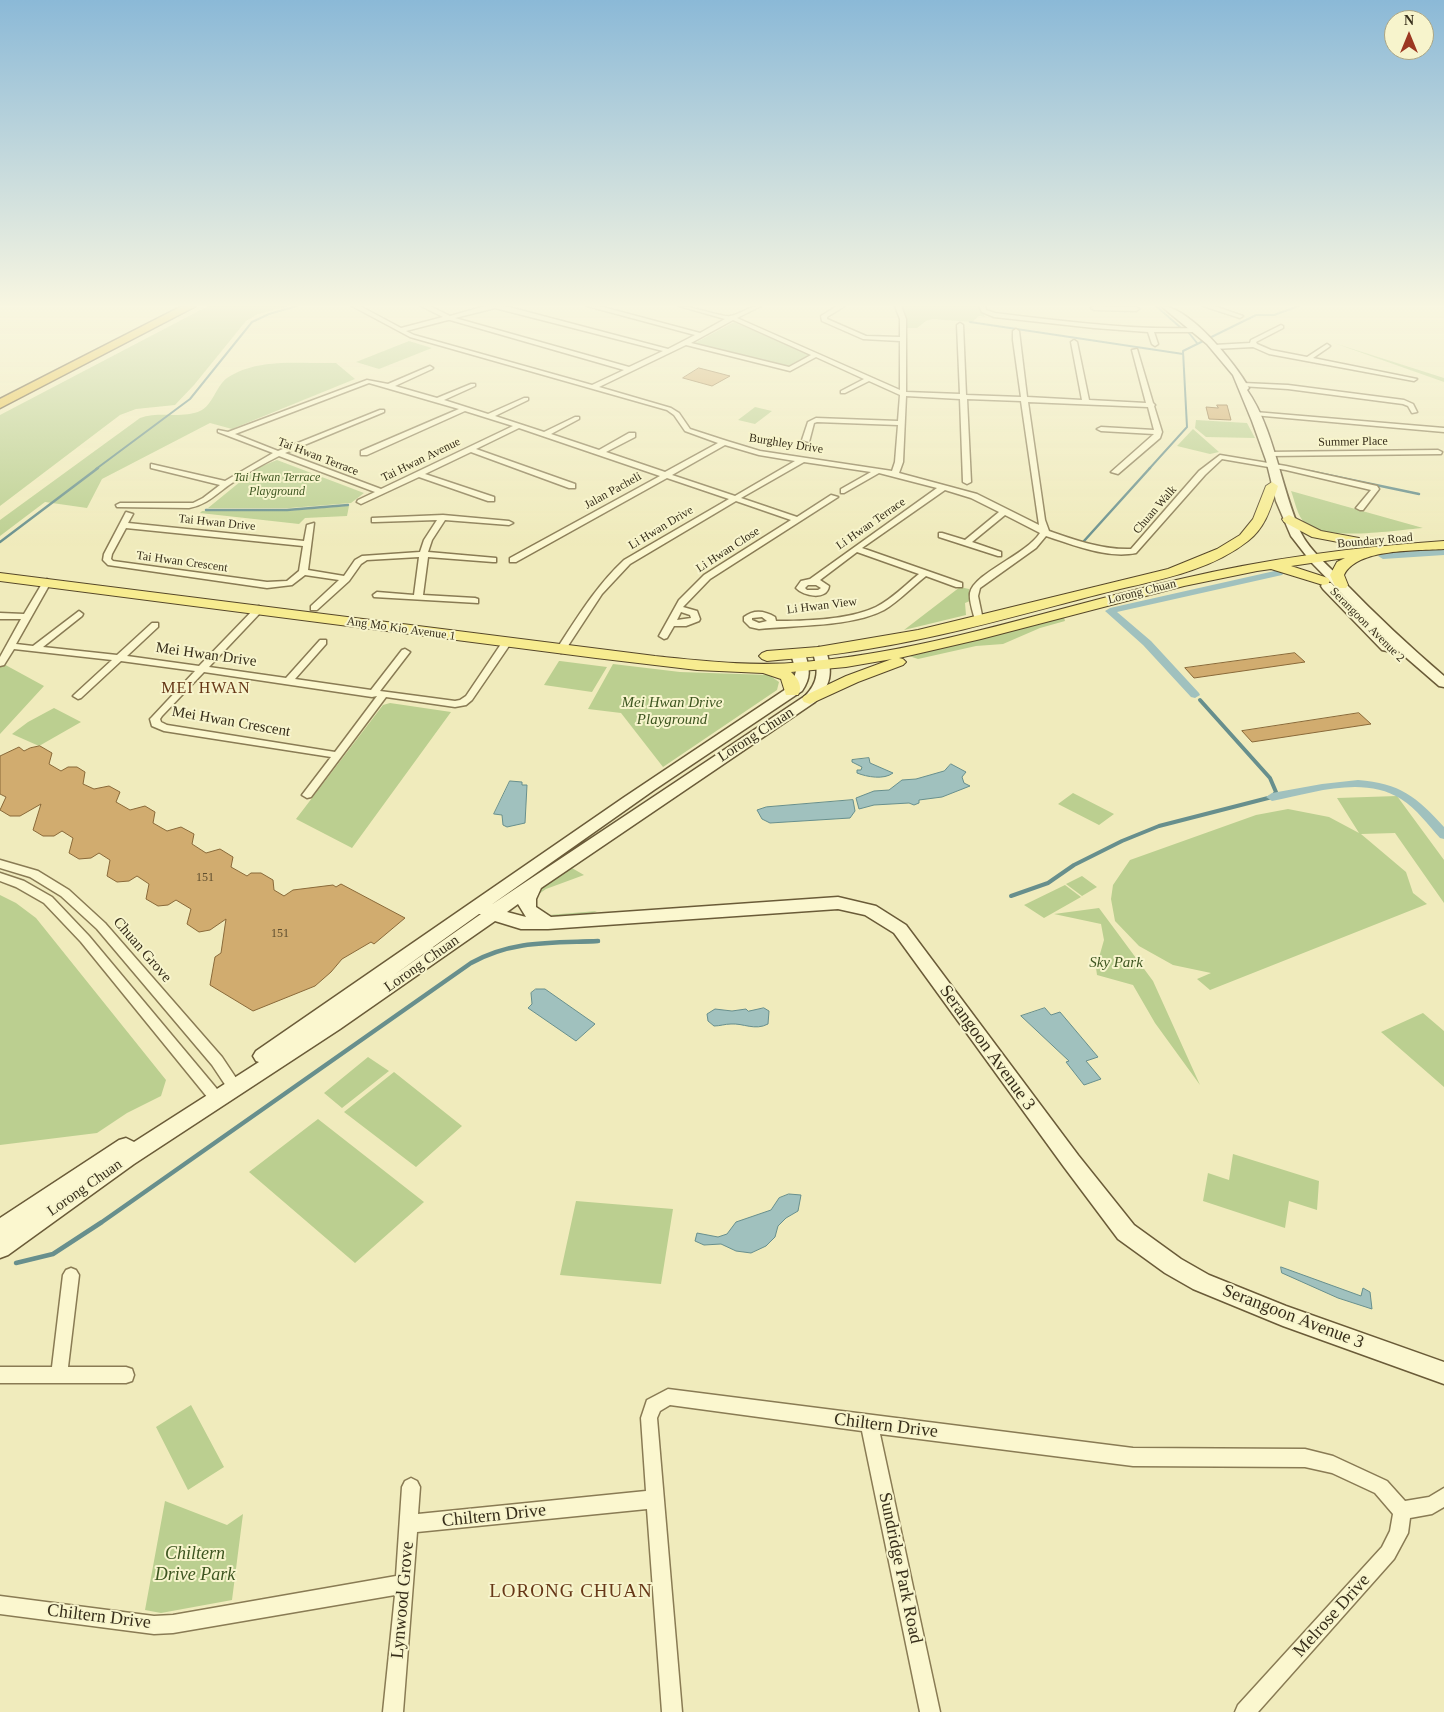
<!DOCTYPE html>
<html>
<head>
<meta charset="utf-8">
<style>
  body { margin:0 }
  #map { position:relative; width:1444px; height:1712px; overflow:hidden; background:#f0ebbc; font-family:Georgia,serif }
  canvas { display:block }
  .north { position:absolute; left:1384px; top:10px; width:50px; height:50px; box-sizing:border-box; background:#f7f4cc; border:1px solid #aaa585; border-radius:50%; rotate:0deg; font-size:14px; font-weight:700; line-height:20px; text-align:center; color:#372e1a }
  .north::after { content:''; display:block; margin:auto; width:18px; height:22px; background:#9c3821; clip-path:polygon(50% 0,100% 100%,50% 72%,0 100%) }
</style>
</head>
<body>
<div id="map">
<canvas width="1444" height="1712"></canvas>
<div class="north">N</div>
</div>
<script>
const ctx = document.querySelector('canvas').getContext('2d');
ctx.lineJoin = 'round';
function paint(path, color) {
  ctx.fillStyle = color;
  ctx.fill(path, 'evenodd');
}
function stroke(path, color, width, dash) {
  ctx.strokeStyle = color;
  ctx.lineWidth = width;
  ctx.lineCap = dash ? 'butt' : 'round';
  ctx.setLineDash(dash || []);
  ctx.stroke(path);
}
function label(font, color, halo, rows, align = 'center') {
  ctx.font = font + ' Georgia,serif';
  ctx.lineWidth = 4;
  ctx.setLineDash([]);
  ctx.textBaseline = 'middle';
  ctx.strokeStyle = halo;
  ctx.fillStyle = color;
  for (const [text, x, y, turn = 0] of rows) {
    ctx.save();
    ctx.translate(x, y);
    ctx.rotate((+turn || 0) * Math.PI / 180);
    ctx.textAlign = isNaN(turn) ? turn : align;
    if (halo) ctx.strokeText(text, 0, 0);
    ctx.fillText(text, 0, 0);
    ctx.restore();
  }
}
paint(new Path2D(`
  M208,306h80l-30,8 -12,7 -52,64 -19,20 -39,4 -16,6 -120,91v-91z
  M900,306h81l4,11 -6,-1 -7,6 -40,-3 -6,2 -9,7h-13v-15z
  M734,322l76,33 -23,12 -94,-23z
  M409,341l23,7 -53,21 -23,-7z
  M1334,343l110,35v4z
  M336,363l19,16 -123,50 -22,-6 -108,56 -15,29 -42,-6 -45,34v-16l140,-102c19,-7 41,1 60,-7 13,-6 16,-25 27,-33 31,-21 74,-14 109,-15z
  M755,407l17,4 -17,13 -17,-4z
  M1196,420l51,3 8,15 -49,-1 -11,-9z
  M1193,429l26,23 -9,2 -33,-8z
  M277,460l87,33 -13,10 -61,5h-82l49,-40z
  M1291,491l132,37c-26,2 -99,14 -118,-5 -8,-7 -10,-22 -14,-32z
  M349,506l-2,10 -42,2 -6,6 -99,-11 2,-2h84z
  M960,587l9,2 1,12 -5,2 1,12 -62,15z
  M1063,614l2,7 -25,7 -37,16 -27,2 -58,13 -12,-4z
  M559,661h1l47,6 -15,25 -48,-7z
  M0,662l44,24 -44,48z
  M613,664l67,8 89,3 10,7 -2,8 -114,77 -42,-54 -33,-4z
  M390,703l61,9 -99,136 -56,-29 87,-114z
  M54,708l27,14 -42,24 -27,-12 16,-12z
  M1073,793l41,21 -15,11 -41,-21z
  M1397,796l47,64v43l-49,-70 -34,1 45,38 7,21 14,11 -217,86 -13,-11 14,-6 -38,-8 -34,-19 -24,-25 -4,-22 2,-14 17,-25 126,-45 32,-6 41,8 30,16 -22,-35z
  M565,864l19,11 -38,14 -10,7 -1,15 14,4 48,-4c-18,9 -49,6 -69,0 -12,-21 23,-38 37,-47z
  M1082,876l15,11 -15,9 -16,-12z
  M1065,885l16,12 -37,21 -20,-13z
  M0,895l16,8 20,15 130,162 -5,16 -34,17 -30,20 -97,12z
  M1099,908l54,73 47,104 -45,-62 -22,-38 -36,-10 -1,-7 8,-28 -3,-16 -47,-10z
  M1423,1013l21,18v56l-63,-55z
  M368,1057l21,14 -47,37 -18,-15z
  M394,1072l68,54 -46,41 -72,-55z
  M318,1119l106,83 -69,61 -106,-91z
  M1233,1154l86,27 -2,29 -28,-9 -4,27 -82,-27 5,-28 21,7z
  M576,1201l97,8 -12,75 -101,-9z
  M191,1405l33,62 -36,23 -32,-63z
  M165,1501l62,24 16,-11 -11,86 -71,13 -16,-3z`), '#bbcf90');
const water = new Path2D(`
  M869,758l1,5 23,10c-9,7 -26,4 -36,0v-3h4l1,-3 -10,-5v-2z
  M951,764l15,8 -4,5 2,6 6,3 -28,11 -23,3v3l-5,2 -5,-2 -35,2 -15,4 -3,-11 18,-7 15,-1 13,-10 14,-1 28,-8z
  M510,781l12,1v3h5l-2,38 -18,4 -4,-2 -1,-10 -8,-1z
  M853,800l2,11 -5,7 -80,5 -8,-4 -5,-9 9,-3z
  M536,989h9l50,35 -19,17 -48,-33 4,-4 -1,-11z
  M764,1008l5,3 -1,13c-13,7 -25,-1 -37,0 -6,0 -11,2 -17,2l-6,-5 -1,-7 8,-5 17,2 14,-2 2,2z
  M1045,1008l6,7 9,-3 38,45 -12,4 15,18 -17,6 -18,-23 3,-1 -48,-45z
  M789,1194l12,1 -3,16 -12,7 -8,8 -3,11 -9,9 -15,7 -15,-2 -15,-7 -17,1 -9,-4 2,-8 21,4 9,-3 9,-12 35,-12 8,-12z
  M1281,1267l80,29 2,-8 7,4 2,17 -34,-11 -56,-25z`);
paint(water, '#a0c1be');
stroke(water, '#678f8d', 1);
stroke(new Path2D(`
  M1156,306l24,21
  M970,322l213,32
  M1189,333l8,10
  M96,469l94,-70 62,-77 17,-8 28,-8
  M1149,469l38,-42 -4,-76 73,-36h18l25,-9`), '#678f8d', 2);
stroke(new Path2D(`
  M1309,471l110,23
  M206,510h81l61,-5
  M1084,541l66,-73
  M0,542l98,-74`), '#678f8d', 2.5);
stroke(new Path2D(`
  M1011,896l37,-13 26,-18 48,-24 37,-15 113,-29 4,-5 -6,-14 -70,-78
  M578,942l20,-1`), '#678f8d', 4);
stroke(new Path2D(`
  M16,1263l37,-9 49,-32 369,-259c41,-23 81,-20 127,-22`), '#678f8d', 4.5);
paint(new Path2D(`
  M1444,549v6l-61,4 -5,-3 5,-3z
  M1279,570l5,3 -2,2 -165,37 34,29 48,52 1,2 -5,3 -4,-1 -48,-52 -38,-34 5,-3z
  M1358,780c42,3 59,17 86,47v12l-4,-1c-12,-13 -23,-29 -39,-39 -37,-24 -89,-6 -129,2l-6,-4 6,-4 50,-9z`), '#a0c1be');
const building = new Path2D(`
  M699,368l31,8 -18,10 -29,-8z
  M1217,405h10l4,15 -22,-1 -3,-12 12,1z
  M1295,653l10,9 -111,16 -9,-10z
  M1359,713l12,11 -119,18 -10,-11z
  M40,746l12,7 -3,11 12,7 7,-4h9l8,5 -2,12 11,5 15,-3 11,6 -4,10 14,8 15,-4 10,6 -2,11 14,8 14,-4 13,7 -2,10 14,9 14,-4 13,8 -2,10 16,9 4,-3h10l12,7 1,10 10,6 9,-6 40,-5 3,2 5,-3 64,34 -31,26 -3,-2 -29,17 -11,13 -16,14 -62,25 -43,-26 5,-28 6,-4 5,-34 -16,11 -11,2 -12,-8 4,-15 -15,-9 -8,5 -10,1 -12,-7 3,-15 -12,-8 -8,5 -12,1 -10,-6 3,-16 -11,-7 -8,5 -12,1 -10,-6 4,-15 -11,-7 -8,5h-11l-10,-6 8,-26 -21,12h-10l-10,-6 6,-13 -6,-3v-38l19,-9 5,4 6,-3z`);
paint(building, '#d1ac6f');
stroke(building, '#896939', 1);
const street = new Path2D(`
  M352,306h8l41,22 42,-11 -22,-11h9l20,10 35,-10h20l163,43 27,-14 -108,-29h12l101,27 25,-14 -46,-13c13,0 45,12 51,10 12,-2 18,-10 31,-10l-24,12 163,72v-49l-37,-2 -41,-18 -1,-5 16,-10h8l-18,11v2l39,17 34,1v-18l-5,-13h6l5,13v73l54,2 -3,-69 3,-2 3,2 3,70 55,2 -8,-57v-9l3,-2 3,2 8,66 55,3 -11,-58 3,-2 3,2 12,58 57,3 -14,-53 5,-1 16,54 2,2 -1,1 8,26 -2,6 -42,36 -7,-2 43,-38 -53,-3 -4,-2 4,-2 53,3 -6,-23 -120,-5 17,118 4,11c26,9 53,19 82,18l68,-78 21,-16 66,11 91,20 2,3 -16,21h-3l-4,-2 15,-18 -85,-20 -64,-11 -17,16 -69,78c-29,6 -62,-8 -90,-17l-10,12 -56,40 -2,8 5,24 -4,3 -4,-3c-2,-8 -6,-19 -5,-27 4,-20 56,-38 70,-60l-35,-18 -33,27 29,10v4h-3l-59,-19v-4h3l23,7 34,-28 -28,-14 -26,-8 -83,58 100,35v4h-6l-30,-11c-14,11 -27,25 -42,34 -32,17 -89,15 -125,19l-9,-2 -6,-6v-4c10,-8 21,-6 31,0l1,4c29,0 73,-1 100,-14 16,-8 29,-22 43,-33l-62,-22 -37,28 9,6c-2,15 -26,10 -33,2l5,-7 9,-2 127,-91 -58,-15 -35,20h-3v-4l30,-17 -67,-10 -63,36 56,19 34,-22 7,2 -128,82 -27,28 14,4 3,8 -1,2 -13,5h-12l-7,12 -3,1 -5,-3 20,-36 25,-25 87,-55 -55,-19 -106,63 -28,30 -38,58 -3,1 -5,-3c21,-32 40,-64 68,-90l105,-61 -62,-21 -151,84h-6v-4l150,-82 -141,-48 -43,21 99,35v4h-6l-98,-36 -46,22 69,23v4h-6l-69,-24 -58,27 -4,-2 1,-2 17,-8 -96,-36c-16,8 -32,17 -47,27 -15,10 -25,22 -43,25l-72,-1 -1,-2 4,-2h73l10,-5 17,-13 -69,-17v-4l74,17 48,-28 -55,-21v-2l10,2 139,-52 21,4 42,-18 3,2 -1,1 -37,17 42,12 34,-14h4v2l-31,14 44,14 36,-16h4v2l-33,16 49,16 31,-15h4v2l-28,15 48,16 30,-17h6v4l-29,15 59,20 53,-29 -33,-12 -11,-16 -7,-5 -257,-73zM495,308l168,43 -34,16 -174,-49zM448,320h2l174,50 -32,15 -178,-50 -8,-4zM733,320l78,35 -22,12 -98,-24zM686,345l104,26 26,-14 48,22 -23,12v2h4l24,-12 31,14 -2,26 -82,-3 -8,4 -6,18 7,2 5,-19 3,-1 81,3 -3,37 -3,9 -132,-20 -33,-10 -37,-12 -11,-16 -8,-5 -72,-21zM369,383l90,26 -98,42v4h6l98,-44 48,15 -132,63 -96,-36 99,-41v-2h-4l-102,41 -43,-17zM906,396l54,3 3,83 4,2 4,-2 -4,-83 54,2 18,124 -62,-31 -78,-21 4,-11zM725,445l34,10 36,6 -60,35 -63,-21zM808,585h8l5,3 -3,2h-11l-2,-2zM681,612l9,3 1,3 -14,2zM762,617l5,4 -8,2 -7,-3v-2z
  M979,306h6l1,4 9,3c67,8 133,17 200,15l3,2 -3,2h-41l4,12 -3,2 -3,-2 -4,-12 -54,-4 -100,-11 -12,-5z
  M1093,306l43,1 3,2 -3,2 -42,-1 -3,-2z
  M1203,306h11l29,10 -3,2z
  M1281,325l2,1v2l-27,14 1,2 14,6 36,7 20,-13 3,2 -1,1 -16,11 104,21 -3,2 -145,-27 -16,-7 -39,2 -3,-2 3,-2 36,-2 1,-3z
  M1243,383l45,2 116,15 9,4 4,8 -5,1 -4,-7 -5,-2 -115,-15 -47,-3v-2z
  M1255,412l189,16v4l-191,-17v-2z
  M1438,450l4,2 -1,2 -172,2 -4,-2 4,-2z
  M126,512l7,2 -5,9 176,18 3,-16 7,-2 -6,47 36,6 11,-16 7,-4 58,-4 4,-12 13,-20 -62,2h-3v-4l71,-3 66,6 4,2 -4,2 -64,-5 -13,20 -4,12 68,6v4h-3l-65,-5 -5,38 52,3 3,1v4l-104,-6 -1,-2 4,-3 37,3 5,-38 -52,3 -6,4 -12,17 -32,29h-6v-4l28,-26 -34,-5 -13,10 -25,3 -159,-23 -5,-5 1,-6zM126,528l177,18 -4,25 -12,10 -20,1 -154,-21 -2,-2 1,-5z
  M47,579l4,3 -35,62 17,2 46,-35 4,3 -1,2 -39,31 74,8 35,-32h6v4l-31,29 72,10 57,-59 3,-1 4,3 -1,2 -53,56 77,11 34,-38h6v4l-31,35 76,11 31,-40 3,-1 5,3 -30,39 75,10 5,-1 6,-4 37,-55h6l2,2 -39,57 -6,5 -11,2 -69,-10 -75,100 -4,1 -5,-3 29,-38 -167,-26 -12,-5 -2,-7 2,-2 43,-46 -74,-10 -40,37 -3,1 -5,-3 2,-2 37,-34 -98,-11 -10,16 -4,1v-9l21,-38h-21v-6l24,1 19,-32zM204,672l168,25 5,-1 -42,56 -168,-27 -6,-3 -1,-3 2,-3z
  M0,860l38,11 31,19 36,33 117,134 18,27 2,4 -2,4 -5,1 -5,-1 -18,-27 -115,-136 -36,-33 -31,-19 -30,-9z
  M0,873l24,8 28,16 37,39 133,159 2,4 -2,4 -5,1 -5,-1 -131,-161 -37,-39 -28,-16 -16,-6z
  M71,1268l5,2 3,5 -11,92h58l6,2 2,6 -2,6 -6,2h-126v-16h52l11,-92 3,-5z
  M668,1389l465,59 172,1 28,7 54,25 18,20 24,-4 15,-9v19l-12,7 -22,4 -2,15 -14,26 -136,153h-23l3,-7 144,-158 8,-16 3,-17 -18,-21 -43,-20 -27,-6 -172,-1 -253,-32 60,278h-20l-58,-281 -192,-26 -10,6 -3,7 25,294h-20l-15,-203 -230,23 -14,180h-20l12,-117 -222,38 -19,1 -154,-20v-18l154,20 19,-1 223,-39 6,-89 3,-6 6,-3 6,3 3,6 -2,27 228,-23 -5,-73 6,-18z`);
const secondary = new Path2D(`
  M1161,306c28,0 75,58 88,82l-2,2c27,38 34,99 54,143 9,18 29,34 43,49 32,33 65,64 100,94v11l-5,-1 -45,-39 -7,4 -5,-1 -59,-61 -2,-3 2,-3h8l24,24 -43,-44 -21,-27 -15,-35 -10,-41 -14,-39 -19,-46 -26,-31z
  M819,647l7,4c7,21 5,35 -11,51l-274,186 -5,11v8l15,10 287,-20 38,9 30,19 172,230 56,70 47,34 28,16 77,31 158,56v22l-161,-58 -90,-37 -28,-16 -47,-34 -54,-72 -170,-234 -29,-18 -27,-6 -290,20h-27l-26,-8 -155,108 -206,135 -126,91 -8,3v-40l119,-78 7,-2 8,4 125,-80 -3,-1 -3,-5 3,-5 367,-253 169,-113 4,-14 -5,-17 7,-4 7,4c5,15 6,24 -3,37l-148,99 -163,115 314,-209c14,-14 14,-27 7,-45zM518,904l8,13 -19,-5zM479,914h2l-87,61z`);
const primary = new Path2D(`
  M1272,482l6,4c-7,21 -12,41 -30,55 -42,33 -98,40 -148,53 -77,20 -153,42 -232,55 -33,6 -67,9 -101,12l-5,-2 -3,-3 3,-3 5,-2 51,-4 100,-17 250,-61 49,-20 23,-14 13,-16 13,-33z
  M1289,515l32,16 38,7 2,3 -7,4 -42,-8 -28,-15 -2,-3z
  M1444,541v8c-27,2 -87,-1 -100,26l4,10 -2,3h-10l-6,-13 7,-13 8,-4 -54,8 37,12 2,3 -2,3 -5,1 -52,-16 -14,2 -73,15 -203,53 -82,19 4,1 3,3 -3,3 -45,17 -48,22 -6,-2 -2,-3 2,-3 42,-20 46,-17 -46,8 -55,5c7,6 12,15 7,23h-12l-5,-16 -18,-6 -66,-3 -101,-12 -596,-77v-8l655,83c49,5 99,11 149,6 130,-11 254,-56 381,-84 85,-20 172,-31 259,-37z`);
const highway = new Path2D(`
  M182,306h14l-196,102v-9z`);
stroke(street, '#897b54', 3);
stroke(secondary, '#6a5b38', 3);
stroke(primary, '#564729', 2);
stroke(highway, '#564729', 3);
paint(street, '#fbf7cf');
paint(secondary, '#fbf7cf');
paint(primary, '#f7ec90');
paint(highway, '#e7c045');
const sky = ctx.createLinearGradient(0, 0, 0, 546);
sky.addColorStop(0, '#8bb9d7');
sky.addColorStop(0.56, '#f8f6e1');
sky.addColorStop(1, '#f8f6e100');
ctx.fillStyle = sky;
ctx.fillRect(0, 0, 1444, 546);
label('12px', '#372e1a', '#f7f4cc', [
  ["Summer Place",1353,442,-1],
  ["Burghley Drive",786,444,9],
  ["Tai Hwan Terrace",318,457,21],
  ["Tai Hwan Avenue",421,460,-26],
  ["Jalan Pacheli",613,491,-29],
  ["Chuan Walk",1155,510,-49],
  ["Tai Hwan Drive",217,523,6],
  ["Li Hwan Terrace",871,524,-35],
  ["Li Hwan Drive",661,528,-31],
  ["Boundary Road",1375,541,-5],
  ["Li Hwan Close",728,550,-33],
  ["Tai Hwan Crescent",182,562,8],
  ["Lorong Chuan",1142,592,-14],
  ["Li Hwan View",822,606,-7],
  ["Serangoon Avenue 2",1367,625,45],
  ["Ang Mo Kio Avenue 1",401,629,8]
]);
label('italic 12px', '#3d5520', '#f7f4cc', [
  ["Tai Hwan Terrace",277,478],
  ["Playground",277,492]
]);
label('12px', '#5e4e2f', null, [
  ["151",205,878],
  ["151",280,934]
]);
label('15px', '#372e1a', '#f7f4cc', [
  ["Mei Hwan Drive",206,655,8],
  ["Mei Hwan Crescent",231,722,10],
  ["Lorong Chuan",756,735,-33],
  ["Chuan Grove",142,950,49],
  ["Lorong Chuan",422,964,-35],
  ["Lorong Chuan",85,1188,-35]
]);
label('italic 15px', '#3d5520', '#f7f4cc', [
  ["Mei Hwan Drive",672,703],
  ["Playground",672,720],
  ["Sky Park",1116,963]
]);
ctx.letterSpacing = '1px';
label('16px', '#663717', '#f7f4cc', [
  ["MEI HWAN",206,689]
]);
ctx.letterSpacing = '0px';
label('18px', '#372e1a', '#f7f4cc', [
  ["Serangoon Avenue 3",987,1048,54],
  ["Serangoon Avenue 3",1293,1317,21],
  ["Chiltern Drive",886,1426,7],
  ["Chiltern Drive",494,1516,-6],
  ["Sundridge Park Road",900,1568,78],
  ["Lynwood Grove",403,1600,-85],
  ["Melrose Drive",1332,1616,-48],
  ["Chiltern Drive",99,1617,7]
]);
label('italic 18px', '#3d5520', '#f7f4cc', [
  ["Chiltern",195,1554],
  ["Drive Park",195,1575]
]);
ctx.letterSpacing = '1px';
label('19px', '#663717', '#f7f4cc', [
  ["LORONG CHUAN",571,1592]
]);
ctx.letterSpacing = '0px';
</script>
</body>
</html>
